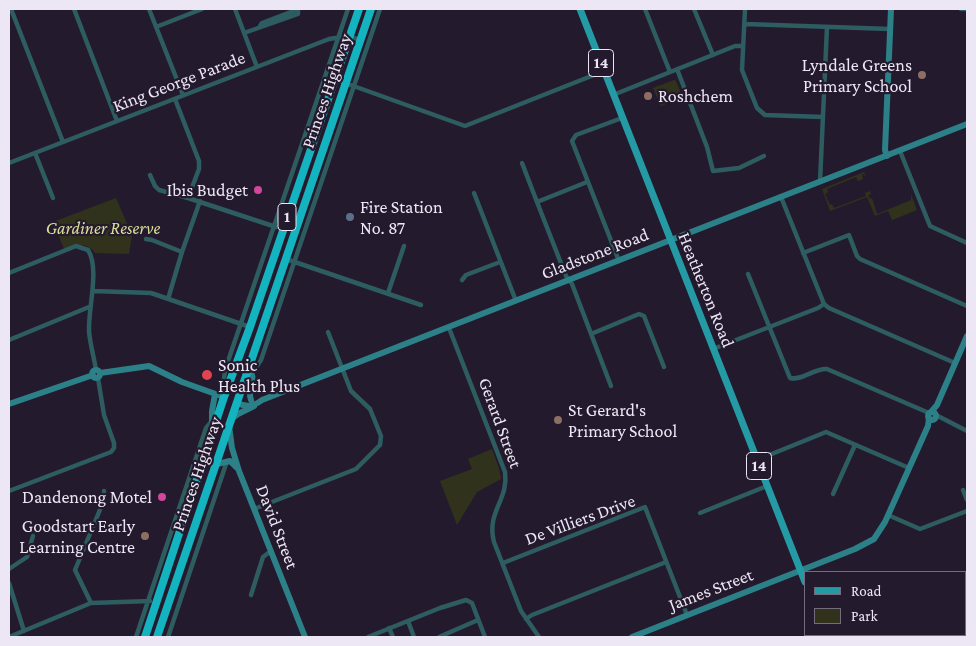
<!DOCTYPE html>
<html>
<head>
<meta charset="utf-8">
<style>
  body { margin:0 }
  #map { position:relative; width:976px; height:646px; overflow:hidden; background:#241a2d; font-family:"Crimson Pro",serif }
  canvas { display:block }
  .frame { position:absolute; inset:0; border:10px solid #ede6f4; pointer-events:none }
  .legend { position:absolute; left:804px; top:571px; width:162px; height:65px; box-sizing:border-box; background:#241a2d; border:1px solid #746c7d; margin:0; padding:6px 9px; list-style:none; font-size:15px; color:#ede6f4 }
  .legend li { display:flex; align-items:center; gap:10px; height:25px }
  .legend b { width:25px; border:1px solid #746c7d }
</style>
</head>
<body>
<div id="map">
<canvas width="976" height="646"></canvas>
<div class="frame"></div>
<ul class="legend">
<li><b style="height:6px;background:#249ba4"></b>Road</li>
<li><b style="height:14px;background:#31321b"></b>Park</li>
</ul>
</div>
<script>
const ctx = document.querySelector('canvas').getContext('2d');
ctx.lineJoin = 'round';
function paint(path, color) {
  ctx.fillStyle = color;
  ctx.fill(path, 'evenodd');
}
function stroke(path, color, width, dash) {
  ctx.strokeStyle = color;
  ctx.lineWidth = width;
  ctx.lineCap = dash ? 'butt' : 'round';
  ctx.setLineDash(dash || []);
  ctx.stroke(path);
}
function label(font, color, halo, rows, align = 'center') {
  ctx.font = font + ' "Crimson Pro",serif';
  ctx.lineWidth = 4.5;
  ctx.setLineDash([]);
  ctx.textBaseline = 'middle';
  ctx.strokeStyle = halo;
  ctx.fillStyle = color;
  for (const [text, x, y, turn = 0] of rows) {
    ctx.save();
    ctx.translate(x, y);
    ctx.rotate((+turn || 0) * Math.PI / 180);
    ctx.textAlign = isNaN(turn) ? turn : align;
    if (halo) ctx.strokeText(text, 0, 0);
    ctx.fillText(text, 0, 0);
    ctx.restore();
  }
}
paint(new Path2D(`
  M674,80l2,1 7,17 -22,8 -8,-18z
  M864,172l2,5 -3,-3 -1,1 1,4 -5,2 -2,-4 -29,12 1,3 -3,2 5,11 2,-1 2,4 32,-12 -1,-3 5,-2 1,3 -3,1 2,4 2,-1 5,16 34,-14v-6l6,16 -25,10 -4,-9 -13,5 -8,-19 -37,14 -8,-22z
  M116,198l16,37 -3,19 -34,-1c-9,-12 -20,-8 -31,-4l-11,-27z
  M492,449l7,19 2,11 -24,13 -20,33 -17,-44 32,-12 -4,-10z`), '#31321b');
stroke(new Path2D(`
  M11,9l52,133
  M74,9l43,112
  M149,9l34,86
  M235,9l22,58
  M645,9l25,63
  M694,9l19,46
  M745,9l-3,61 15,38 8,7 58,2
  M961,9h6
  M745,24l145,5
  M260,26l2,-3 34,-13 2,1
  M156,27l46,-18
  M244,33l54,-19v-3
  M677,69l30,78 6,24 26,-3 25,-12
  M334,79l131,47 139,-55
  M613,95l122,-49h8
  M175,99l24,62v8l-11,29
  M900,151l30,75 37,17
  M35,153l18,45
  M9,163l320,-124 20,-3 11,4
  M522,163l15,39
  M150,175l5,11 4,4 29,8 88,29
  M587,182l-50,20 29,74 6,8 39,102
  M820,182l7,-155
  M474,193l42,108
  M781,197l43,107 5,4 126,55
  M146,239l6,1 30,12
  M803,253l46,-18 8,21 3,3 107,47
  M286,259l135,46
  M619,261l-47,-120 4,-6 46,-17
  M9,273l67,-27 12,4c12,19 0,58 1,81 1,13 5,26 7,39
  M748,274l42,104c12,3 24,-10 37,-9l102,44
  M462,280l4,-5 34,-13
  M93,291l58,2 99,34
  M388,293l16,-47
  M168,299l14,-47 18,-51
  M449,328l56,144c4,28 -19,40 -11,70l27,69 18,26
  M591,334l48,-20 5,2 20,51
  M9,340l80,-33
  M713,349l105,-41 6,-4
  M249,367l8,-1 4,-6 119,-351
  M227,388l-3,-9 1,-9 123,-361
  M936,415l31,16
  M757,460l69,-28 83,36
  M963,490l4,10
  M9,491l102,-39 3,-4v-5l-10,-28 -6,-37
  M833,494l22,-49
  M254,509l102,-40 24,-24 1,-9 -11,-27 -19,-18 -23,-59
  M700,513l67,-27
  M888,515l32,14 47,-18
  M503,563l142,-56 42,108
  M9,569l18,-12 6,-21
  M9,583l15,48
  M251,595l12,-38 8,-6
  M91,603l-16,-33 29,-70v-9
  M526,619l6,-4 134,-53
  M408,621l6,16
  M389,628l4,9
  M890,635l1,2
  M960,635l1,2
  M9,637l82,-34 59,-2
  M136,637l70,-209 6,-7
  M168,637l59,-176
  M368,637l72,-29 26,-8 6,3 13,34
  M439,637l39,-17`), '#2d5d61', 4.5);
stroke(new Path2D(`
  M887,156l-2,-6 6,-141
  M249,367c9,14 -3,20 2,33
  M92 374a4 4 0 1 1 8 0a4 4 0 1 1-8 0Z
  M100,373l49,-7 33,16 42,15
  M215,394l-3,17v10l4,1
  M237,403c9,4 16,4 25,-3l705,-276
  M9,404l84,-29
  M928 416a4 4 0 1 1 8 0a4 4 0 1 1-8 0Z
  M931,412l6,-7 30,-69
  M231,419l7,-5 16,-8
  M229,426l3,22 7,23 66,166
  M217,464l13,-3 7,7
  M632,637l223,-88 19,-10 11,-17 43,-96 1,-8`), '#2c8087', 6);
stroke(new Path2D(`
  M580,9l225,573
  M826,635l1,2`), '#249ba4', 7);
stroke(new Path2D(`
  M145,637l79,-240 26,-70 109,-318
  M157,637l214,-628`), '#13b3bf', 8);
for (const [x, y, r, color] of [
  [922,75,5,"#8d6e63"],
  [648,96,5,"#8d6e63"],
  [258,190,5,"#d1479c"],
  [350,217,5,"#5c6f8a"],
  [207,375,6,"#e0444e"],
  [558,420,5,"#8d6e63"],
  [162,497,5,"#d1479c"],
  [145,536,5,"#8d6e63"]
]) {
  const dot = new Path2D();
  dot.arc(x, y, r, 0, 2 * Math.PI);
  ctx.fillStyle = color;
  ctx.fill(dot);
  stroke(dot, '#241a2d', 2);
}
for (const [x, y, w] of [
  [601,63,25],
  [287,217,18],
  [759,466,25]
]) {
  const box = new Path2D();
  box.roundRect(x - w / 2, y - 13.5, w, 27, 4);
  ctx.fillStyle = '#241a2d';
  ctx.fill(box);
  stroke(box, '#ede6f4', 1);
}
label('bold 16px', '#ede6f4', null, [
  ["14",601,63],
  ["1",287,217],
  ["14",759,466]
]);
label('18px', '#ede6f4', '#241a2d', [
  ["Lyndale Greens",912,65],
  ["Primary School",912,86],
  ["Roshchem",658,96,"left"],
  ["Ibis Budget",248,190],
  ["Fire Station",360,207,"left"],
  ["No. 87",360,228,"left"],
  ["Sonic",218,365,"left"],
  ["Health Plus",218,386,"left"],
  ["St Gerard's",568,410,"left"],
  ["Primary School",568,431,"left"],
  ["Dandenong Motel",152,497],
  ["Goodstart Early",135,526],
  ["Learning Centre",135,547]
], 'right');
label('18px', '#ede6f4', '#241a2d', [
  ["King George Parade",179,82,-21],
  ["Princes Highway",327,91,-71],
  ["Gladstone Road",595,254,-21],
  ["Heatherton Road",706,290,68],
  ["Gerard Street",500,423,70],
  ["Princes Highway",197,474,-71],
  ["De Villiers Drive",580,520,-20],
  ["David Street",277,527,69],
  ["James Street",711,590,-21]
]);
label('italic 18px', '#dade9b', '#241a2d', [
  ["Gardiner Reserve",103,228]
]);
</script>
</body>
</html>
